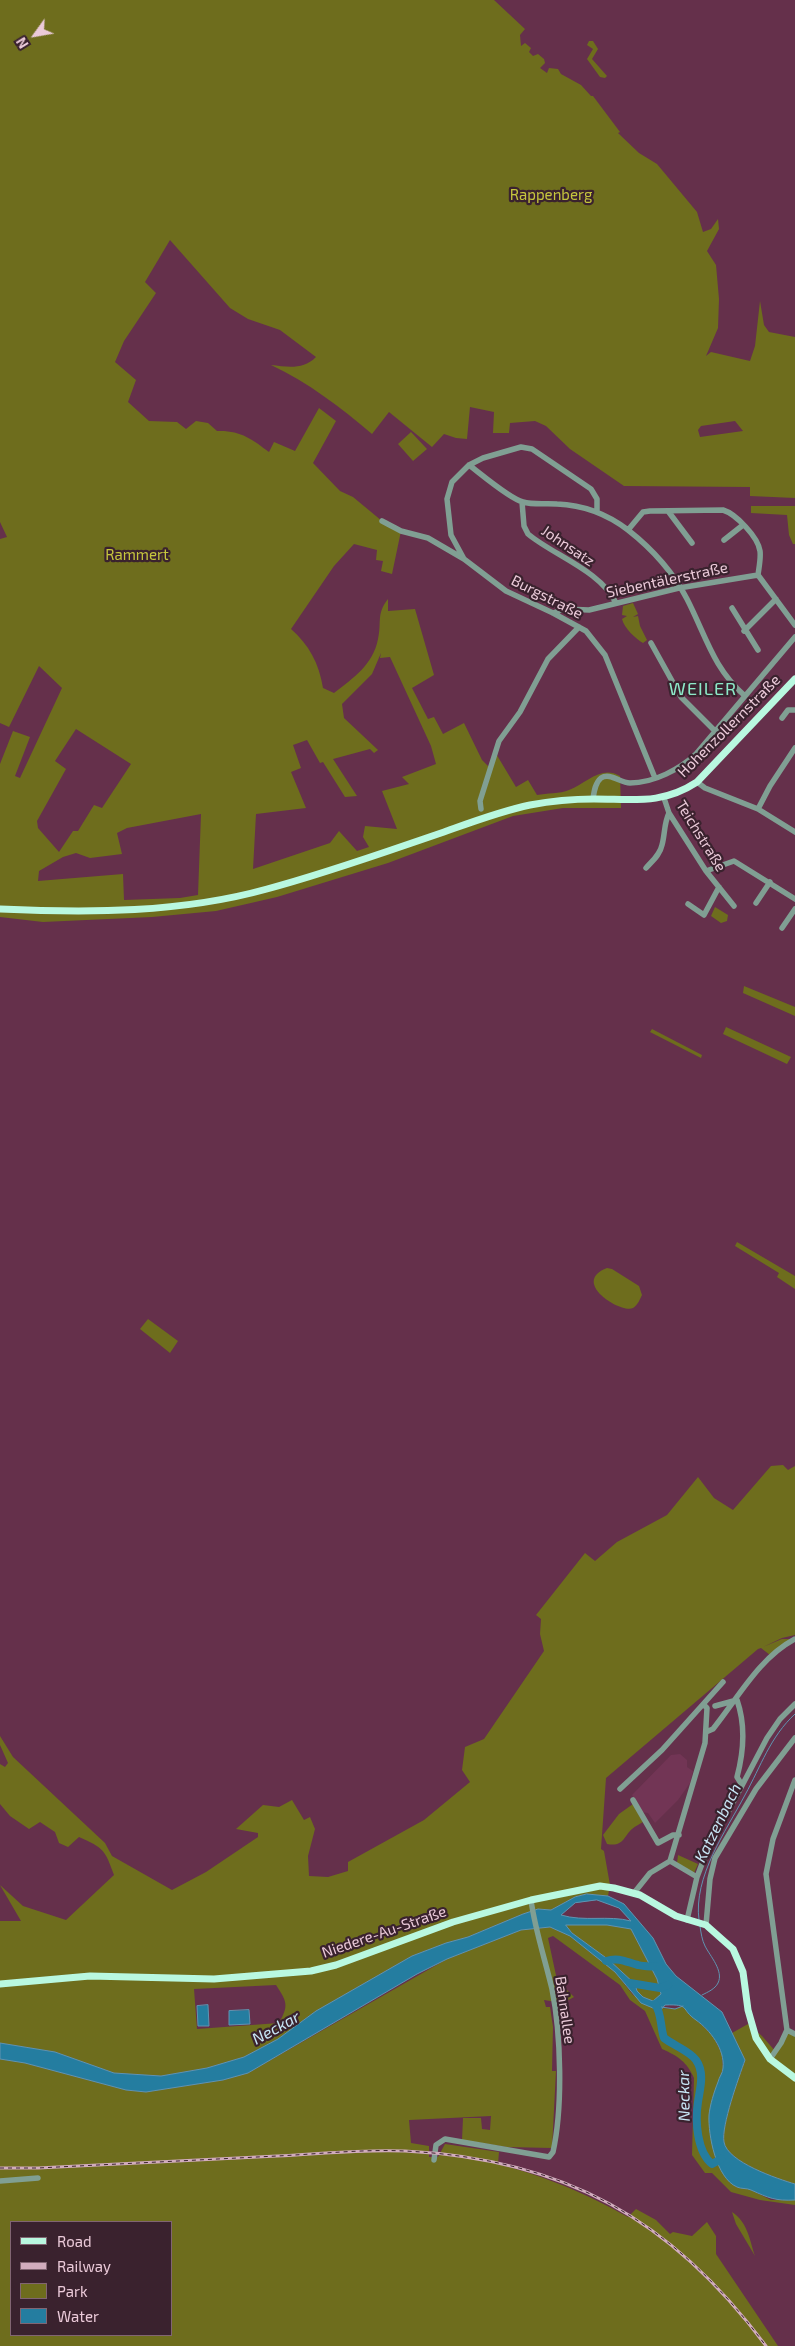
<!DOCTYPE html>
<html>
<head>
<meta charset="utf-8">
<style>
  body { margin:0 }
  #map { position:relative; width:795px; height:2346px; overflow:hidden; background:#65304b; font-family:"Exo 2",sans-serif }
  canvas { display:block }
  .legend { position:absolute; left:10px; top:2221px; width:162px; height:115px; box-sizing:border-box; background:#3a222e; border:1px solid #816572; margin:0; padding:6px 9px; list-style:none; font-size:15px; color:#ebcad9 }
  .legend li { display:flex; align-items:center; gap:10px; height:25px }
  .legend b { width:25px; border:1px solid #816572 }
  .north { position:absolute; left:10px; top:10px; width:50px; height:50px; -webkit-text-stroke:4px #3a222e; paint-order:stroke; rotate:238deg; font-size:14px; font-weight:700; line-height:20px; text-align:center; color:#ebcad9 }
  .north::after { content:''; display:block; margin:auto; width:18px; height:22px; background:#ebcad9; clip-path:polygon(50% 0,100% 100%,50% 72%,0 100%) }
</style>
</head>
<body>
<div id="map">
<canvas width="795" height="2346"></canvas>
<ul class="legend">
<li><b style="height:6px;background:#b9f8e0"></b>Road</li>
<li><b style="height:6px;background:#d1acbd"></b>Railway</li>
<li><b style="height:14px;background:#6e6d1d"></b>Park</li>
<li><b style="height:14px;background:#247da0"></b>Water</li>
</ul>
<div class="north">N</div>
</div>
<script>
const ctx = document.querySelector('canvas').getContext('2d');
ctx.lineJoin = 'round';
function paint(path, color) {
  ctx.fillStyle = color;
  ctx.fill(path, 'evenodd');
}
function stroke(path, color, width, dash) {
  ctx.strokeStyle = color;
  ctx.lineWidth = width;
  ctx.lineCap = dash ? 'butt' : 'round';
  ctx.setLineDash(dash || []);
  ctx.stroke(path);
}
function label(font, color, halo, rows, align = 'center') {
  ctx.font = font + ' "Exo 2",sans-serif';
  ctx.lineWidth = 4.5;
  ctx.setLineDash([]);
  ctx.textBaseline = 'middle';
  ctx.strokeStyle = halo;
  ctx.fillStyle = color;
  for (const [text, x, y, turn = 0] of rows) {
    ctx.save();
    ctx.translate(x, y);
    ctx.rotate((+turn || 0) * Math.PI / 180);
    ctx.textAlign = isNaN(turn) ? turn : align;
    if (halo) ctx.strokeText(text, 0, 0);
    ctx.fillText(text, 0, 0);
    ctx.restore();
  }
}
paint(new Path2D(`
  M680,1754l7,6v7l6,4 -3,12 -12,17 -23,23 -7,-10 -7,-1 -9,-17 39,-40z`), '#723555');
paint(new Path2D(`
  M0,0h494l31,29 -5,6 1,11 4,-3 6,5 -2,4 4,4 5,-2 6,5 1,4 -5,5 7,5 2,-5 9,1 3,5 20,11 10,11h2l27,36 -2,1 21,20 18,11 40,48 6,20 8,-3 7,-10 1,10 -12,22 9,14 3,34 -1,29 -12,28 5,-4 39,9 5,-15 5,-45 4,24 5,7 26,5v161l-45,-2v-9l-126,-1 -54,-37 -24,-23 -11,-5 -25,2 -1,10h-16l1,-21 -24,-5 -3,32 -11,-1 -12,-4 -12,13 -43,-35 -17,22c-32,-27 -63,-51 -101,-69 17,2 32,5 45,-8l-36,-27 -32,-11 -18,-11 -60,-68 -25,42 11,11 -32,48 -9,21 21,18 -8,22 21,19 28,1 9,7 10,-8 12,2 9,8c23,-1 35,8 52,21l5,-10 21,9 24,-43 17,13 -23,42 27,28 13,6 29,24 19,10 -9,43 -11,-3 2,-10 -7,-1 1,-10 -23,-6 -20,22 -43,63c18,16 28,34 32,59l11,5c19,-15 39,-28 44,-54 4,-17 -2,-25 10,-40v12l27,-2 19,66 -22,13 16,31 6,-2 9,17 21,-11 18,37 8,8 5,-16 21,35 12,-7 9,15c10,-2 23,-1 32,-5 18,-7 32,-25 51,-14l1,32h-58l-50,8 -125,47 -111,34 -61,14 -64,6 -109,5 -43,-5v-153l13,-33 17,6 -15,39 5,2 42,-90 -23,-22 -30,61 -9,-4v-184l7,-2 -7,-15zM735,421l8,10 -43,6 -2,-7 3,-4zM381,653l-1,5 10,-1 41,89 5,18 -34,13 7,7 -27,7 15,38 -32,-3 -2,11 6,10 -12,4 -18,-20 -9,12 -77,26 3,-55 50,-6 -15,-36 10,-4 -8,-23 14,-5 13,23 3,-1 22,35 12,-1 -24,-37 37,-10 4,4 4,-3 -34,-32 -2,-14 30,-30zM76,729l55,35 -29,44 -8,-3 -16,26h-5l-14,21 -21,-24 -1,-7 29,-52 -11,-8zM201,814l-3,81 -18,3 -56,2 -1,-26 -85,7 1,-10 24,-14 13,-4 14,5 32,-4 -5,-21 10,-5z
  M589,41h4l5,8 -6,10 15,17 -2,2 -5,-1 -13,-18 6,-10 -6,-4z
  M411,432l16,17 -14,12 -15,-17z
  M751,506h44v38h-2l-4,-9 -2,-20 -36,-2z
  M633,603l5,11 -5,3 5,-1 2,10 7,14 -4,3c-7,-4 -19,-15 -21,-24l5,-3 -5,-1 1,-9z
  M715,907l13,8 -1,6 -6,2 -10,-7z
  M744,986l51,21v9l-52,-23z
  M726,1027l65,30 -4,7 -64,-30z
  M652,1029l50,26 -1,3 -51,-26z
  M737,1242l58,34v13l-18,-12 2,-4 -44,-27z
  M607,1268l5,1 27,17 3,9c-2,4 -4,10 -9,13 -12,6 -63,-26 -26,-40z
  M148,1319l30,22 -8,12 -30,-24z
  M783,1465l5,5 7,-4v169l-13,3 -19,9 19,-8h7l1,1 -20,15 -9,-7 -3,1 -152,129 -5,71 3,2 6,34 -2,11 -21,-2 -12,3 -24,13 -13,-1 -15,5 -55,23 -22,6 -34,13 -96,55 -38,28 -34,18 -37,11 -46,8 -47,-3 -59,-21 -55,-9v-122h21l-21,-36 23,21 43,14 48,-45c-9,-25 -10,-27 -35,-38l-11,10 -9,-4 -4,-11 -15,-10 -11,7 -19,-13 -10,-12v-40l5,3 3,-4 -8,-18v-9l13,21 92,86 7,13 60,34 34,-18 52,-35v-4l-22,-4 27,-24 16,2 13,-7 12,20 6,-3 5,12 -7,27 1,20 19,1 20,-6v-9l76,-42 46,-38 -8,-12 3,-23 19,-8 60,-88 -4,-17 1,-15 -5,-4 49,-62 10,8 22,-19 50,-27 31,-38 16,21 19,12 38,-44zM276,1985c11,17 13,20 3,38l-82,6 -3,-40z
  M633,1804l10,18c-3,2 -8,4 -11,7 -9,8 -8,18 -25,15l-4,-9 16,-21z
  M678,1855l20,9 -4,9 -17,-10z
  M565,1924l42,1 24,4 26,50 4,15 -8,7 -10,-4 -6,-6 -2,-7 -26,-24 -37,-27z
  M550,1927l20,9 45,36 18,23 27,16 1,-3 14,1 8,-3 30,30 9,18 1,15 -14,46 27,72 13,2 22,11h24v5l-35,-5 -29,-8 -19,-19h-7l-13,-18 2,-77c-7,-16 -16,-22 -32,-29l-17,-38 -15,-11 -10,-15 -67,-49 -5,2 9,42 17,17 -11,6 -19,-3 2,7h4l3,20 -1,44h4l-4,77 -45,-1 -45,-7 1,-22h18l1,11 8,1 1,-14 -82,4 2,23 18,3v11h9l7,-13 54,8 -1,12c49,13 85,28 130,53l8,-8 20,11 14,14 3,-2 19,4 15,-14 9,14v18l62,92h-778v-287l25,4 101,27 20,2 77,-12 25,-7 199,-114 74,-29zM11,2222h160v113h-160z
  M748,2024l14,12 14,16 11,-22 8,4v150c-17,-5 -68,-22 -71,-42 -3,-16 15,-65 21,-82l-13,-27z
  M732,2212c16,11 17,26 23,44l-19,-32z`), '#6e6d1d');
const water = new Path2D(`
  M587,1894l21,2 16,8 29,34 13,26 10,12 46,36 23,48c-6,17 -24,66 -21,82 3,20 54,37 71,42v16c-20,1 -26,-2 -44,-10 -4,-2 -10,-1 -14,-3 -21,-9 -29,-52 -28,-72 1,-10 5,-23 9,-33 1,-5 5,-9 5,-14 2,-19 -13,-38 -27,-48 -16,-11 -5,-16 -31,-15l-5,6 -19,-8 -26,-31 -45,-36 -20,-9 -29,3 -74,29 -30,15 -169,99 -25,7 -77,12 -20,-2 -101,-27 -25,-4v-16l55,9 59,21 47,3 46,-8 37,-11 34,-18 38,-28 96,-55 34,-13 22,-6 55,-23 15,-5 13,1 24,-13zM597,1900l22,8 12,13c-23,-6 -47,1 -70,-6l14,-12zM566,1925h41l24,4 26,50 4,15 -8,7 -10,-4 -6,-6 -2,-7 -26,-24 -37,-27z
  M208,2005l1,21h-11l-1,-20z
  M249,2010l1,14 -21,1v-14z`);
paint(water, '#247da0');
stroke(water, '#6094b1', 1);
stroke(new Path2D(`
  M699,1920c-6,-43 27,-89 46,-125 16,-29 25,-58 50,-81
  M700,1926c1,7 2,14 5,20 5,10 19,25 13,37 -3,6 -10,9 -16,12
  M661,2007l14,2 8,-3`), '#6094b1', 1);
stroke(new Path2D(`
  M606,1961c13,-4 20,1 32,4 7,2 15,1 21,2
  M630,1983l30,5 8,-3
  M655,2004c7,10 5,22 9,34 9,7 26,13 32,22 9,13 4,28 2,42 -3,19 -1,50 14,62l9,-5`), '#247da0', 8);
stroke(new Path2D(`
  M469,465c12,9 41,34 54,37 10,3 24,1 34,2 26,1 50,10 71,26 23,18 45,42 59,69 19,37 26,69 58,97
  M522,502l2,24 4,8c25,21 73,37 88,69
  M668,511l24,32
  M382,521l19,10 27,7 36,21 42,32 47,22 33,18 19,24 50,123
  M628,530l15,-18 7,-1 73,-1c13,4 35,27 37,41 1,7 -1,16 -2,24
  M724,540l19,-15
  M464,559l-13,-24 -4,-36 5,-17 17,-17 14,-7 38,-11 11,2 59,40 6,10v12
  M732,608l26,42
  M553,613l11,-4 25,1 90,-22 79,-13 37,50
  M744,631l32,-32
  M651,643l30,54 34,34
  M782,718l6,-8h7
  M697,782l8,6 53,21 37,23
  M664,798l5,15 37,58 28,35
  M593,799c1,-7 2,-16 8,-21 9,-6 19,5 29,5 24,0 50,-14 66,-29l99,-117
  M481,809l-1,-8 19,-60 21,-29 28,-53 31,-32
  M758,809l12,-23 25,-38
  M646,868c6,-7 14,-13 16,-23 3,-11 2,-22 7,-32
  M706,871l28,-10 61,38
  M756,903l14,-21
  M688,904l16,11 15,-28
  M782,928l13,-19
  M737,1700c9,26 7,51 0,77l5,8
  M715,1706l22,-6
  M706,1732l7,-3c25,-31 46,-71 82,-90
  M620,1789l42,-39 61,-68
  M633,1800l25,43 15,-8h6
  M670,1861l35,-118 2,-35 -3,-3
  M670,1861l27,16
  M634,1893l16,-20 20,-12
  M687,1920l10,-43 8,-21 62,-118 13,-19 15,-15
  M706,1925l4,-46 5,-21 41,-69 39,-51
  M787,2030l8,4
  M770,2059l11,-16 6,-13 -21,-156 7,-35 22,-59
  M434,2160l2,-15 9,-6 104,18 4,-5c10,-45 8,-118 -1,-163 -7,-30 -17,-59 -21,-89
  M0,2181l38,-3`), '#809f93', 5.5);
stroke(new Path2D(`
  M0,909c89,4 181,4 267,-20 60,-16 118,-37 177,-57 28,-10 57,-21 86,-27 21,-4 43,-6 64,-6 39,0 68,6 103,-17l98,-103
  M0,1984l90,-8 124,3 97,-8 25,-6 117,-43 78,-22 69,-14 14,2 26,7 36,21 30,9 27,24 10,23 5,38 8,28 14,21 25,19`), '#b9f8e0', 7);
const rail = new Path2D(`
  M0,2168h38c80,-4 160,-8 239,-12 42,-2 86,-7 128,-5 158,8 266,67 361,195`);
stroke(rail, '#d1acbd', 3);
stroke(rail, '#3a222e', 1, [4]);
label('15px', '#c6c63d', '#3a222e', [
  ["Rappenberg",551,195],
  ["Rammert",137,555]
]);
label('15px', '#ebcad9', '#3a222e', [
  ["Johnsatz",568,546,34],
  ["Siebentälerstraße",667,580,-12],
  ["Burgstraße",547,597,27],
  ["Hohenzollernstraße",729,726,-45],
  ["Teichstraße",701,836,58],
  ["Niedere-Au-Straße",384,1932,-19],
  ["Bahnallee",565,2010,82]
]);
label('italic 16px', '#c8e6f6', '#3a222e', [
  ["Katzenbach",718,1823,-64],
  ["Neckar",276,2028,-29],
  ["Neckar",684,2096,-91]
]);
ctx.letterSpacing = '1px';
label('18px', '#8de9c8', '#3a222e', [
  ["WEILER",703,689]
]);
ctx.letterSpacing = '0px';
</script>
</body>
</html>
